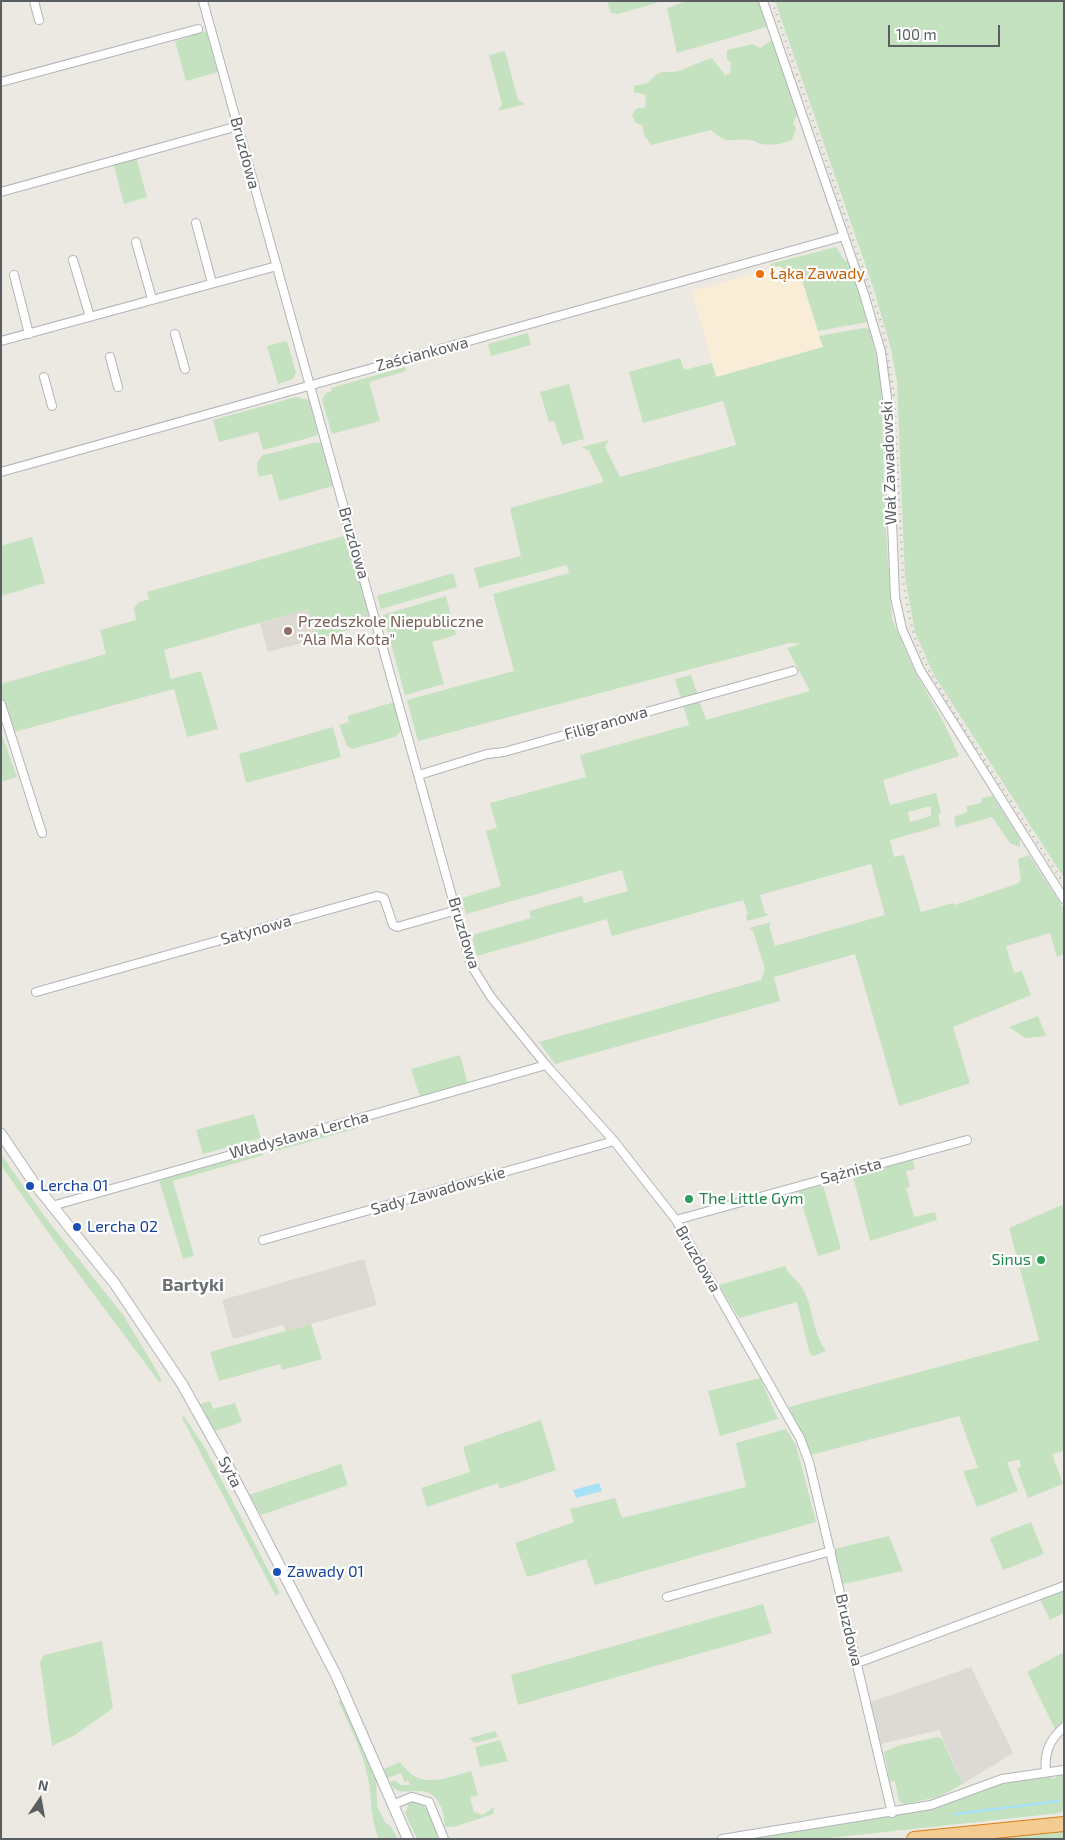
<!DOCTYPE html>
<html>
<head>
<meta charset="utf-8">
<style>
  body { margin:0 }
  #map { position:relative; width:1065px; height:1840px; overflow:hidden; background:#ece8e2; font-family:"Exo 2",sans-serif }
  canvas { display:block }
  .frame { position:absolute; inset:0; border:2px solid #5a5e61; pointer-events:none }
  .north { position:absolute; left:15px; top:1775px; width:50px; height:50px; -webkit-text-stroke:4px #fff; paint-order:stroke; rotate:12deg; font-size:14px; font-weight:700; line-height:20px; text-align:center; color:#5a5e61 }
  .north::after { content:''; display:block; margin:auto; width:18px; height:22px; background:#5a5e61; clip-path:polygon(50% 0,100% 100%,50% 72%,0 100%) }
  .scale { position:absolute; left:888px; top:25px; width:112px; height:22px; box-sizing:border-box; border:2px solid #5a5e61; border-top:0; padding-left:6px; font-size:15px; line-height:18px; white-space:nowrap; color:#5a5e61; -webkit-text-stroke:4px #fff; paint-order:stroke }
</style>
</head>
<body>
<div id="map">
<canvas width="1065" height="1840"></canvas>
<div class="frame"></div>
<div class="north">N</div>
<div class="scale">100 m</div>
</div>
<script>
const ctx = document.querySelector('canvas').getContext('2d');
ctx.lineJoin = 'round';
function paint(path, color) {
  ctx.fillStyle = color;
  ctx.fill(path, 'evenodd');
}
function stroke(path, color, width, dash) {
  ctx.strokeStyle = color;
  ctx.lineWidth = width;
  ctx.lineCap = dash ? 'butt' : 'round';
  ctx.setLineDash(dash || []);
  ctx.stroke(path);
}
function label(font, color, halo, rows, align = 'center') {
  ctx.font = font + ' "Exo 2",sans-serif';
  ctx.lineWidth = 4.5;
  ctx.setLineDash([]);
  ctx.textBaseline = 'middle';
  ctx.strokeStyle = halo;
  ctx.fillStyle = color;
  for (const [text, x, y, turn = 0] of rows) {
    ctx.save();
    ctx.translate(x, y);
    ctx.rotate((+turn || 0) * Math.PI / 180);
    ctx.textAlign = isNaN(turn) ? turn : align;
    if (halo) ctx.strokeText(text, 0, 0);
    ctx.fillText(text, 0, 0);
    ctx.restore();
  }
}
paint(new Path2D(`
  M779,266l22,11 22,70 -107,31 -24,-87z`), '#faedd8');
paint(new Path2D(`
  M364,1259l13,46 -91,26 -3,-6 -50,14 -11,-39z
  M971,1667l42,86 -50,31 -24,-54 -58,14 -10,-42z`), '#dddad6');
paint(new Path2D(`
  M308,609l9,30 -49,13 -8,-29z`), '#ded9d3');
paint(new Path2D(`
  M607,1h56l-45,13 -7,-1z
  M686,1h73l8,26 -90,26 -10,-45z
  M775,1h289v877l-130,-203 -19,-43 -10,-54 -8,-196 -6,-33 -17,-59z
  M206,31l12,41 -32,9 -11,-40z
  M772,40l25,74 -4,9 3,5 -4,12c-10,4 -20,6 -31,4 -4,-1 -7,-4 -11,-4 -21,-3 -20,7 -39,-10l-60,15 -7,-10 -2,-10 -6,-2 -4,-8 5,-7h8l1,-13 -12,-3v-6l14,-3c13,-16 14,-9 31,-12 6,-2 25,-11 33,-13l13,17 5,-2 1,-10 -4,-4v-9l26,-6 7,4z
  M505,51l13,49 7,4 -27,7 4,-7 -13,-49z
  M136,157l11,40 -23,7 -11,-41z
  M836,247l9,14h3l20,61 -50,9 -17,-54 -22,-11 -8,2 -1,-4z
  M864,328l6,1 11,49 4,139 7,102 21,49 31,55 15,33 -76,24 7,25 46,-12 5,20 -3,1 2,12 -50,14 4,17 10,-2 17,57 32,-9 2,2 64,-22 2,-4 -3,-20 11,-4 35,54v45l-7,3 -7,-24 -44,13 8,27 8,-2 9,24 -78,32 17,56 -71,23 -44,-152 -81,23 6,24 -225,63 -16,-22 222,-62 4,-11 -12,-38 -4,-3 22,-6 -2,4 6,20 110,-31 -14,-51 -111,31 5,18 4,2 -22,6 -1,-6 2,-1 -5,-14 -131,36 -5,-17 -130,37 -5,-21 59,-17 -2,-7 53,-15 2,7 44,-12 -6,-21 -156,44 -4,-16 39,-12 -15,-55 11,-3 -7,-25 96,-26 -6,-22 109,-30 -6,-20 16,-5 7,20 104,-29 -23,-43 13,-4 -10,-1 -372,98 -11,-41 107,-29 -21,-77 76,-21 -2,-8 -88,23 -5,-20 47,-12 -11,-48 94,-26 -15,-31 -7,-4 27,-7 -4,7 15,30 116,-32 -13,-44 -80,22 -14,-51 51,-14 4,12 28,-7 4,14 107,-30 -4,-11zM931,806v10l-21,6 -2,-10z
  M528,333l3,12 -40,11 -3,-12z
  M287,341l9,32 -3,6 -15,5 -11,-38z
  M405,367l1,4 -37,11 11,39 -48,13 -10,-34 4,-7 6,-2 -1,-3z
  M569,384l15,55 -22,6 -8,-24 -5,1 -9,-30z
  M296,397l13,3 9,34 -2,2 -53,14 -5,-18 -39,10 -6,-22z
  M317,442l4,1 12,43 -54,15 -7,-27 -13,3c-3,-10 -4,-14 4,-22z
  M347,535l25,88 -55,16 -9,-30 -144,41 7,29 30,-8 17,58 -31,8 -13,-48 -160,43 -13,-38v-10l105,-30 -6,-24 36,-10 -2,-12 5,-6 10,-3 -2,-7z
  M32,537l13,46 -44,13v-50z
  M453,573l4,14 -76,22 -4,-13z
  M446,596l10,39 -24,7 12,42 -39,11 -22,-80z
  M691,675l7,20 -17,4 -6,-20z
  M394,702l9,26 -8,9 -43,12 -5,-3 -8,-21 10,-3 -1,-6z
  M333,727l8,30 -95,26 -7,-29z
  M1,733l16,44 -16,5z
  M993,796l27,43v8l-10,-4 -18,-26 -36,10 -2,-10 13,-5v-6l14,-3 1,-5z
  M1038,1016l8,20 -21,2 -16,-11z
  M460,1055l8,29 -48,13 -9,-28z
  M254,1114l7,24 -58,16 -7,-24z
  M357,1124l1,4 -86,24v-4z
  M259,1152l5,3 -91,26 21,75 -11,3 -24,-79z
  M1,1154l44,63 79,99 38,64 -3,2c-53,-72 -108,-143 -158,-217z
  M912,1157l3,12 -9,2 4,16 -4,1 8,29 21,-5 2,8 -67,21 -18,-68z
  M823,1185l18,64 -23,7 -20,-65z
  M1064,1204v247l-12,3 11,30 -35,14 -11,-29 4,-3 -2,-6 -12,2 11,29 -41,16 -14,-36 15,-3 -19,-52 -148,39 -22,-48 250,-67 -30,-112z
  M785,1266c4,11 14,14 19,25 10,19 7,38 22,60l-13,5 -3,-2 -13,-52 -58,16 -20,-33z
  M311,1324l11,35 -40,11 -2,-6 -61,17 -9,-29z
  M760,1378l18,41 -58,17 -12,-45z
  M210,1401l3,8 22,-6 7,19 -27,9 -15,-27z
  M184,1416l21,32 75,145 -4,3 -94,-178z
  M541,1420l15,50 -56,19 -2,-6 -71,24 -6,-19 49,-16 -7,-25z
  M786,1429l10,16 20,77 -221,63 -9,-26 -59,18 -12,-34 59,-21 -4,-13 45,-11 7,20 124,-31 -10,-44z
  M341,1464l7,21 -87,30 -12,-20z
  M1031,1522l13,32 -41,16 -13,-32z
  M889,1536l14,35 -60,13 -9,-35z
  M1064,1588v25l-14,7 -11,-23z
  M763,1604l9,29 -254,72 -7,-30z
  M102,1641l11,67 -38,27 -23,11 -12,-84 4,-7z
  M1064,1652v71l-9,6 -28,-57z
  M344,1700l32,79 1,27 8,16 6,5 7,12h-19c-9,-20 -7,-41 -11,-61 -6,-28 -18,-52 -30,-77z
  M495,1731l3,6 -24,6 -4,-5z
  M938,1737l4,2 21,45 -25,13 -33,7 -6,-3 -4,-20 -5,1 -6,-30 16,-7z
  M500,1740l8,21 -28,6 -5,-20z
  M400,1762c19,29 45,16 71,9l7,24 -8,2 4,15 9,3 11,-8 -1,7 -36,12 -12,1c-1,-7 -1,-14 -4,-20 -14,-32 -42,-2 -51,-25l4,-2 7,5h9l-2,-5 -3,3 -4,-10 -13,5 -4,-9z
  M1064,1773l-1,38 -3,2 -240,26h-78l190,-31 27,-8 39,-16 53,-9v3h5v-4z
  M414,1802c17,2 20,23 24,37h-21l-12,-26 3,-6 -1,-4z
  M1064,1832v7h-81z`), '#c5e2c0');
paint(new Path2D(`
  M599,1483l3,8 -26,7 -3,-8z`), '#a6e1f8');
stroke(new Path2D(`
  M955,1814l104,-13`), '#a6e1f8', 2.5);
const street = new Path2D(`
  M34,1l5,19
  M203,1l268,964 20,32 55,68 68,76 62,79 124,218 9,24 83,351
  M763,1l101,293 17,58 6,46 8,199 7,32 18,41 144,229
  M1,82l197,-53
  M1,192l237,-66
  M196,223l16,60
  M136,242l16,57
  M73,260l17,57
  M14,275l15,59
  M175,334l10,35
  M1,341l276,-75
  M110,357l8,30
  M44,377l8,29
  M1,472l843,-236
  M1,704l41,129
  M419,775l68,-21 17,-2 289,-81
  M36,992l341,-96 7,2 9,27 4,2 60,-17
  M52,1206l494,-141
  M676,1220l291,-80
  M263,1240l351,-99
  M667,1597l164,-46
  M857,1663l207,-77
  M1046,1772c-2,-19 3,-32 18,-45
  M392,1805l20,-8 17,5 15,37
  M722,1839l209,-34 71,-26 62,-9`);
const secondary = new Path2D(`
  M1,1134l33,49 81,101 67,100 46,82 108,209 72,164`);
const highway = new Path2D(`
  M914,1839l150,-15`);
stroke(street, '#b2b5b8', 10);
stroke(secondary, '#b1b5b8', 12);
stroke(highway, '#db7d12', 16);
stroke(street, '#fff', 8);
stroke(secondary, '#fff', 10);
stroke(highway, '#f4cb91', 14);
stroke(new Path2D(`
  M772,1l111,327 11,68 9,183 6,36 7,27 14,30 23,39 111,173`), '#b0b1b1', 2.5, [1, 6]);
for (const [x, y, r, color] of [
  [760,274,5,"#e8710a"],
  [288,631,5,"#8d6e63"],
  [30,1186,5,"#1a4fb4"],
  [689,1199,5,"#2e9e5b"],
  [77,1227,5,"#1a4fb4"],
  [1041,1260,5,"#2e9e5b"],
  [277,1572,5,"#1a4fb4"]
]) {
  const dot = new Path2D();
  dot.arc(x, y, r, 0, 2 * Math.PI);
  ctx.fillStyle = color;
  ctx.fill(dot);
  stroke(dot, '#fff', 2);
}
label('16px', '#5a5e61', '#fff', [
  ["Bruzdowa",245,153,75],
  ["Zaściankowa",422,354,-15],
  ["Wał Zawadowski",889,463,-92],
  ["Bruzdowa",354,543,74],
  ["Filigranowa",606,723,-16],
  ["Satynowa",256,930,-16],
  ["Bruzdowa",464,933,73],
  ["Władysława Lercha",299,1135,-15],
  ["Sążnista",851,1171,-15],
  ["Sady Zawadowskie",438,1191,-16],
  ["Bruzdowa",698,1259,60],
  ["Syta",230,1472,62],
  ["Bruzdowa",849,1630,77]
]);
label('16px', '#c56008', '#fff', [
  ["Łąka Zawady",770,274]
], 'left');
label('16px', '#785e54', '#fff', [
  ["Przedszkole Niepubliczne",298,622],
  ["\"Ala Ma Kota\"",298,640]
], 'left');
label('16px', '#164399', '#fff', [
  ["Lercha 01",40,1186],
  ["Lercha 02",87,1227],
  ["Zawady 01",287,1572]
], 'left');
label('16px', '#27864d', '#fff', [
  ["The Little Gym",699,1199],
  ["Sinus",1031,1260,"right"]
], 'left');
label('bold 18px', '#6b7073', '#fff', [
  ["Bartyki",193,1285]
]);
</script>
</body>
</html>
